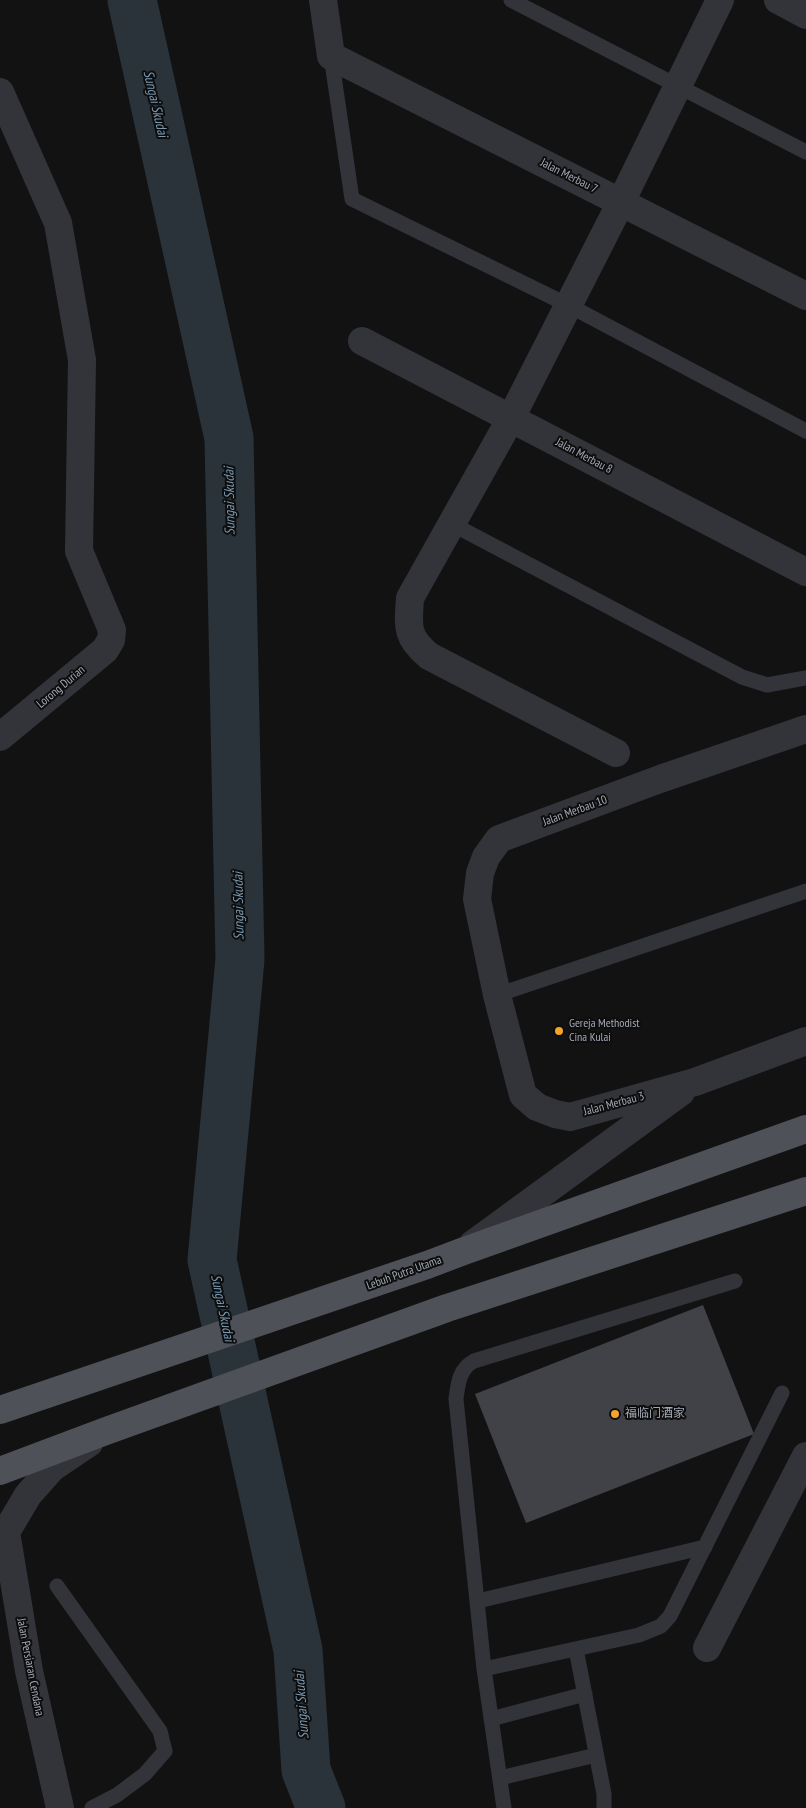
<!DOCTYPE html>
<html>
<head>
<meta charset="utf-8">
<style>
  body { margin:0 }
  canvas { display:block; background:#121213 }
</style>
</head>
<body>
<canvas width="806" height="1808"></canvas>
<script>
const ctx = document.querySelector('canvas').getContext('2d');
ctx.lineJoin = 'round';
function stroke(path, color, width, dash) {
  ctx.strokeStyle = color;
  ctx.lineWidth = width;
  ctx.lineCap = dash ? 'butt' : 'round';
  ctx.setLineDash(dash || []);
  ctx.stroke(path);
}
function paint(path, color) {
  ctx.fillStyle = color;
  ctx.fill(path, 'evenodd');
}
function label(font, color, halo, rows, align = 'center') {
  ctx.font = font + ' "PT Sans Narrow","Noto Sans SC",sans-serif';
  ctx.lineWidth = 4;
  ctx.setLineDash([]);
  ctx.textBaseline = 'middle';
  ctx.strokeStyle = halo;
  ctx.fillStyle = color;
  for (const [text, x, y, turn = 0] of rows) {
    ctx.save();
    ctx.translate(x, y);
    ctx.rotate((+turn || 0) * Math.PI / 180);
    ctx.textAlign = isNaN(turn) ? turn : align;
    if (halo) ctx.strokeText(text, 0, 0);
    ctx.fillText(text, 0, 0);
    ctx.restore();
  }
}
stroke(new Path2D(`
  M132,0l97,438 11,521 -28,301 86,390 8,120 15,38`), '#2a3339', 49);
paint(new Path2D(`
  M703,1305l51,129 -228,89 -51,-129z`), '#414247');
stroke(new Path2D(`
  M511,0l295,152
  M331,56l21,143 216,106 238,126
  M452,524l290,153 25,8 39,-7
  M497,995l309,-104
  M57,1586l103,145 5,20 -20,23 -28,21 -25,13
  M478,1601l227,-54
  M576,1649l28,145v14
  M484,1669l155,-34 22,-9 9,-10 112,-223
  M491,1719l94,-25
  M500,1778l96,-23
  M504,1808l-20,-139 -28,-270c2,-15 3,-30 18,-38l261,-80`), '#333439', 15);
stroke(new Path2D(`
  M323,0l8,56 475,240
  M778,0l28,15
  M0,92l58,131 24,137 -3,191 33,79 -1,10 -6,10 -105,87
  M362,341l444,231
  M806,729l-146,50 -161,60 -13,18 -6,16 -3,26 20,96 26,100 14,12 18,7 15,3 125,-35 111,-41
  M616,753l-187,-97c-23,-19 -21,-29 -19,-58l101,-180 110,-216 99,-202
  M473,1244l208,-152
  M6,1532l23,139 31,137
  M6,1532l22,-37 24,-27 37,-25
  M707,1648l99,-192`), '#333439', 28);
stroke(new Path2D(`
  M0,1410l427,-145 37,-14 342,-122
  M0,1471l106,-40 341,-123 359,-117`), '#4f5158', 28);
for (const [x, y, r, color] of [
  [559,1031,5,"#f4a529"],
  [615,1414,5,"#f4a529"]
]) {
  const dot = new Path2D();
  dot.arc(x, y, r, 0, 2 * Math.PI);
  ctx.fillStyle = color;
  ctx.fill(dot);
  stroke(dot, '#0d0d0e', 2);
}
label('12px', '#a3a9b4', '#0d0d0e', [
  ["Jalan Merbau 7",569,176,27],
  ["Jalan Merbau 8",584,456,28],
  ["Lorong Durian",61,687,-40],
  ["Jalan Merbau 10",575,811,-20],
  ["Jalan Merbau 3",614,1104,-15],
  ["Lebuh Putra Utama",404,1273,-20],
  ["Jalan Persiaran Cendana",30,1667,79]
]);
label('12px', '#a3a9b4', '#0d0d0e', [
  ["Gereja Methodist",569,1024],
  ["Cina Kulai",569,1038],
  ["福临门酒家",625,1414]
], 'left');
label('italic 14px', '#7999b1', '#0d0d0e', [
  ["Sungai Skudai",155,104,77],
  ["Sungai Skudai",230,501,-91],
  ["Sungai Skudai",239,906,-91],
  ["Sungai Skudai",222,1308,78],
  ["Sungai Skudai",302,1705,-94]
]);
</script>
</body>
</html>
